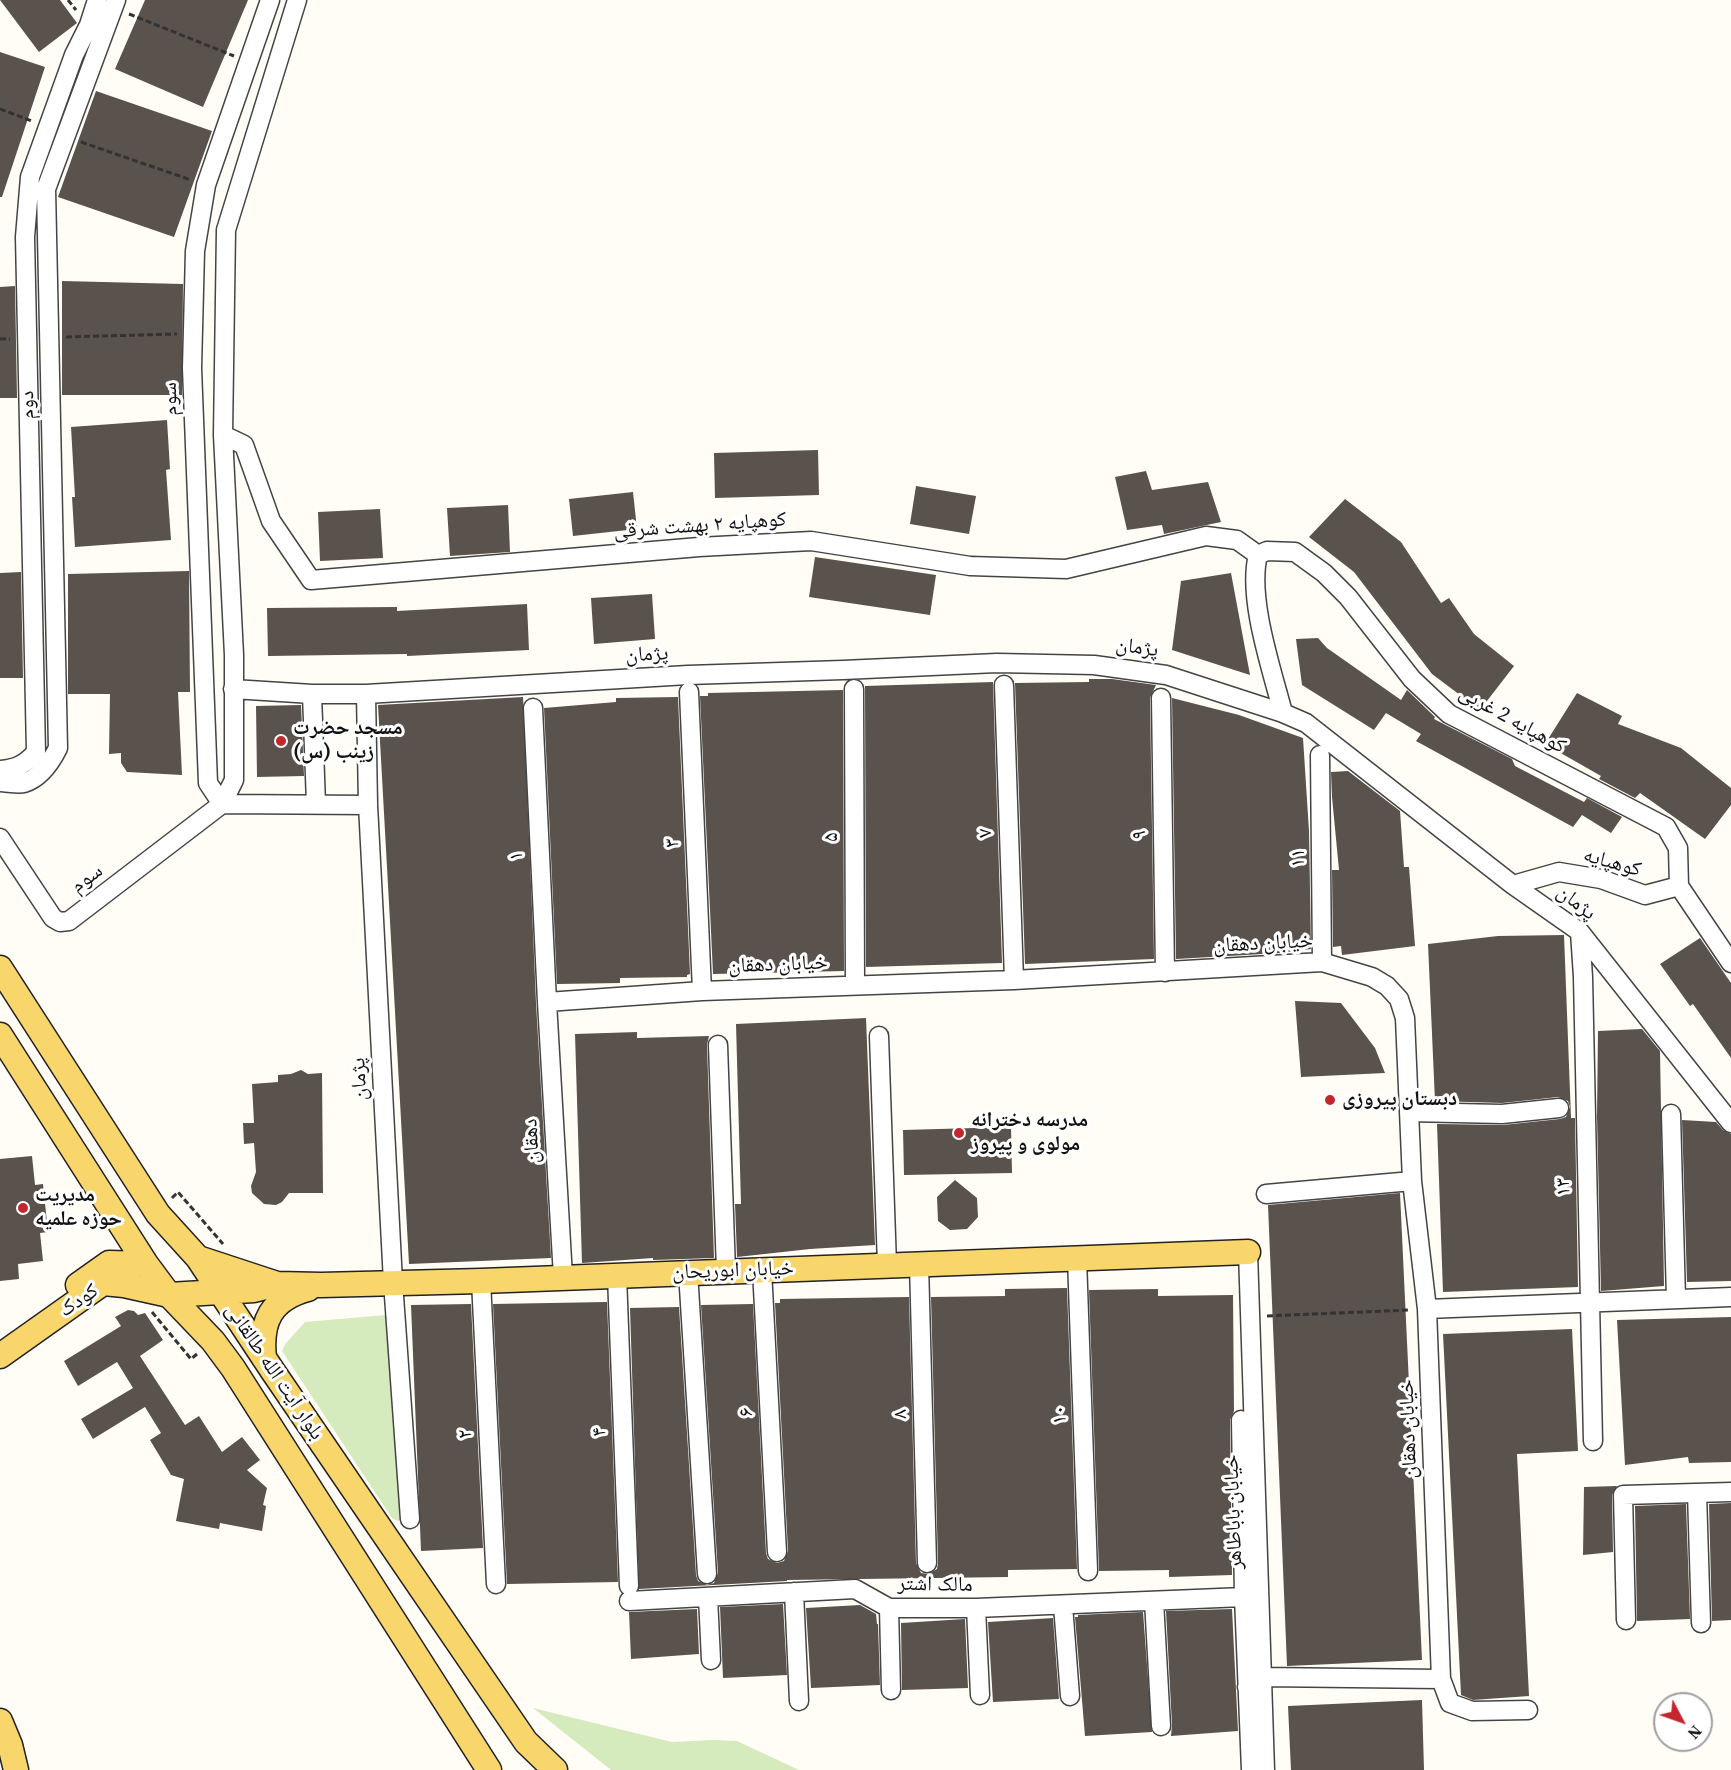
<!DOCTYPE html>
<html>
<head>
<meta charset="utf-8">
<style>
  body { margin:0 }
  #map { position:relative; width:1731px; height:1770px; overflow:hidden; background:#fffdf5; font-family:"Source Serif 4",serif }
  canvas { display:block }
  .north { position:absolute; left:1653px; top:1692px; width:60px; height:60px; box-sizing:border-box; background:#fff; border:2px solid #a0a0a0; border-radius:50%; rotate:131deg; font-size:16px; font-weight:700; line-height:24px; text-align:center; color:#111 }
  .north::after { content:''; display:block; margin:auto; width:21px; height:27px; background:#c4262e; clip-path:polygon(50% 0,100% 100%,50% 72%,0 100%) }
</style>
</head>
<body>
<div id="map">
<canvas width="1731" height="1770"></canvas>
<div class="north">N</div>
</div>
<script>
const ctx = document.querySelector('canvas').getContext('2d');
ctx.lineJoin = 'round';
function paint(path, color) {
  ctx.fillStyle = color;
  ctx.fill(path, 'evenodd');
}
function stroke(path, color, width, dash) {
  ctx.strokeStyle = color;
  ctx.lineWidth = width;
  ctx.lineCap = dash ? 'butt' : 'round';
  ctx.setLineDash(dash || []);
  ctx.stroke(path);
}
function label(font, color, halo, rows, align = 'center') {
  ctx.font = font + ' "Source Serif 4","Noto Naskh Arabic",serif';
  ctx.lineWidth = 6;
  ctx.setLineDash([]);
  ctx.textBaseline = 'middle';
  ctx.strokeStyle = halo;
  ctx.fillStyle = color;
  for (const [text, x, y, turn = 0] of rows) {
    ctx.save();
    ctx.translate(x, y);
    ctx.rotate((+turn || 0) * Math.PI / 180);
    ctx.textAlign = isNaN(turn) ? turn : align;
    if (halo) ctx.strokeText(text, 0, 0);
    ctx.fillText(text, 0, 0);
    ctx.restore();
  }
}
paint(new Path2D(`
  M386,1315l20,199 -3,6 -5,1 -6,-3 -110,-167 4,-8 19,-21z
  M533,1708l139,34 40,-2 25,1 62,29h-188z`), '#d5ebbd');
paint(new Path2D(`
  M0,0h60l17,23 -38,29z
  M145,0h103l-45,107 -88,-38z
  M0,52l45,15 -43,130h-2z
  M96,91l116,40 -38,106 -116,-40z
  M62,281l121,3 -1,111h-120z
  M15,286l2,112h-17v-111z
  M167,420l3,49 -4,1 5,70 -96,7 -3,-50h3l-4,-70z
  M818,450l1,45 -104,3 -1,-45z
  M1146,471l6,19 56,-8 13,40 -57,12 -2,-9 -35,5 -12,-53z
  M916,486l60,10 -7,38 -59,-10z
  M633,492l4,37 -64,7 -4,-37z
  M1345,499l56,43 40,61 8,-5 25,36 40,32 -34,44 -48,-36 -78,-102 -45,-35z
  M508,505l2,47 -60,4 -3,-48z
  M380,509l3,49 -63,3 -2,-49z
  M815,557l121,18 -6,40 -121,-18z
  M189,571l1,121h-12l4,83 -55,-3 -6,-9v-10l-12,1 1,-60h-42v-120z
  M21,572l2,106h-23v-105z
  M1231,573l19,102 -78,-25 9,-69z
  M652,594l3,45 -61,5 -3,-46z
  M527,604l2,46 -122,6v-2l-139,2 -1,-48 130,-1v4z
  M1318,638l9,10 74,52 6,-10 28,27 -1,2 78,40 3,7 69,36 3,-4 35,19 -11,16 -29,-18 -9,12 -157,-86 5,-7 -35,-21 -12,17 -72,-45 -6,-46z
  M1089,679h23l44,6 -6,13 4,261 -129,5 -10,-281 74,-1z
  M993,682l9,281 -136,4 -1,-281z
  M843,690l1,281 -131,3 -13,-278h8v-3z
  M1577,693l45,23 -4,8 63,24 50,40v17l-26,34 -65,-46 -5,5 -36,-19 2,-3 -56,-32z
  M523,697l13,306 15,255 -142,6 -31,-559z
  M678,697l12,277 -3,1v2l-67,1v5l-63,1 -13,-276 72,-6v-4z
  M1172,698l67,17 64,23 6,93 2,118 -31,4 -104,6z
  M301,705l3,71 -47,1 -1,-71z
  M1348,771l52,40 4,56h5l6,79 -73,9 -1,-9 -8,1 -1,-77h7l-7,-73 -1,-25z
  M1564,935l7,183h4l3,169 -135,5 -6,-168 66,1 57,-6 6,-2 4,-10 -2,-6 -10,-4 -56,6 -67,-2 -7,-157 70,-8z
  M1700,938l31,45v75l-38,-54 -3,2 -30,-42z
  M1295,1001l46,2 34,45 10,25 -84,4z
  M866,1018l9,227 -65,4 -73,8 -2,-53h6l-5,-180z
  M1642,1029l18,22 4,235 -63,5 -4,-174 1,-86z
  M637,1032v6l72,-2 -2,9 7,213 -61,2v-2l-71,5 -7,-229z
  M301,1070l7,4 14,-1 1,120h-34l-7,9 -6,3 -12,-1 -12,-11 -1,-7 5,-14 -2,-29 -10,1 -1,-21h11l-2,-39 26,-2v-7l13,-1z
  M1682,1120l34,2 7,8 8,4v147l-44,1z
  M1011,1127l1,46 -108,2 -1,-45z
  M32,1156l3,29 8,-1 5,48 -8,1 3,28 -25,3 1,15 -19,2v-122z
  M955,1180l22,18 1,19 -11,12 -17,1 -12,-9 -1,-24z
  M1400,1193l22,467 -135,6 -19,-461z
  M1067,1288l10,281 -69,1v7l-221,3v1l-148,8 -9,-281 49,-1 17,268 2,6 9,4 7,-2 4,-10 -17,-268 52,-1 13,249 2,6 9,4 7,-2 4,-10 -13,-248h5v-4l129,-2 7,266 5,10 7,1 9,-5 1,-6 -7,-266 74,-1v-7z
  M1158,1289v7l75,-1 1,116 -4,9 2,155 -63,2v-7l-70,1 -10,-281z
  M607,1302l11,280 -111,2 -14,-280z
  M471,1304l12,244 -62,3 -10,-246z
  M128,1310l6,1 4,4 7,-2 18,27 -23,16 45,69 14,-9 23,36 20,-15 18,23 -13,10 20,18 -4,17 3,1 -4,25 -42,-8 -1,6 -43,-8 8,-42 -13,-4 -21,-35 11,-7 -16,-26 -52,32 -12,-20 52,-31 -16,-26 -39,24 -14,-25 57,-35 -6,-9z
  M1731,1317v145l-42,1 -1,-6 -63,8 -8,-145z
  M1572,1329l6,122 -61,3 12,242 -56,4 -12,-5 -18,-361z
  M1617,1486l-5,9 1,57 -30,3 1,-68z
  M1731,1503v117l-19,1 -3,-117z
  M1686,1504l4,115 -53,2 -2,-115z
  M783,1604l4,71 -64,3 -3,-71z
  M860,1605l16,9 1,10h1l2,61 -69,3 -5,-80z
  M697,1609l2,45 -68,5 -2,-47z
  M1232,1609l6,122 -67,5 1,-11 -6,-114z
  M1143,1612l9,120 -67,4 -10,-119h3v-2z
  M1053,1618l6,81 -66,3 -5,-80z
  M965,1619l3,69 -66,2 -1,-67z
  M1422,1700l2,70h-133l-3,-64z`), '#5a524d');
const minor = new Path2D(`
  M223,435l21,10 27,76 40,59 388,-33 112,-6 159,25 96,3 140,-33 31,4 21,15
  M1258,555l9,-4 28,1 29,21 24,24 64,82 37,35 217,113 12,21 1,38
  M1258,555c-11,43 14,115 25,158
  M1004,685l10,295
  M233,689l79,5h54l322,-19 155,-5 154,-7 97,2 72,10 117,38 23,10 207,162 67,47 151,191
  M854,689l1,296
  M689,692l13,299
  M312,694l4,110
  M366,694l2,111 25,477 17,237
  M1161,698l4,274
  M533,708l14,294 16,275
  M1320,755l2,207
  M0,770c16,-1 26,-6 36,-18l-11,-515 5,-60 44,-122 15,-30 8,-25
  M0,782c7,0 18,3 24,1 16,-5 27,-21 34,-35l-12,-559 70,-189
  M222,804l-14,-21 -16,-415 3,-117 11,-66 64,-185
  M222,804l146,1
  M0,838l53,80 7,4 9,-1 153,-117 12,-24v-125l-11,-220 3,-205 71,-230
  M1513,885l46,-13 42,7 44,16 34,-9 52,77
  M1580,932l3,45 10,464
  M547,1002l155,-11 312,-11 308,-18 50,15 15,9 12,13 6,19 7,163 15,128 14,370 -179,-2 -15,10
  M879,1036l8,229
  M718,1045l8,226
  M1409,1112l93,2 57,-6
  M1671,1114l5,185
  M1266,1194l146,-13
  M1248,1252l17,518
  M1077,1258l11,313
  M919,1264l8,299
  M762,1270l15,282
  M688,1272l19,302
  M617,1276l12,310
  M481,1281l15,303
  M1427,1309l304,-12
  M1241,1420l3,177 7,173
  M1697,1493l4,130
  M794,1592l5,109
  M708,1597l3,63
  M629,1601l226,-12 34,19h87l268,-11
  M1154,1601l7,125
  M1063,1605l7,91
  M889,1608l2,82
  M976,1608l4,87
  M1626,1620l-3,-125 108,-3
  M1441,1679l9,24 22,8 56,-1`);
const major = new Path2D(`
  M0,968l158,246 40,44 74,112 254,372 29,28
  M0,1035l146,229 23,31 44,46 20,27 256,402
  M198,1258l79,26
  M78,1285l31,-22 37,1
  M0,1356l103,-73 21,2 45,10 85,-5 23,-6 44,1 160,-4 767,-29
  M264,1358c-4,-37 7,-59 44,-69
  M0,1721l10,24 6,25`);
stroke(minor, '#444', 21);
stroke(major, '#222', 27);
stroke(new Path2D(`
  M68,0l8,10
  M129,14l105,42
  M0,109l32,12
  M81,142l110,38
  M66,337l111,-3
  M0,339h10
  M172,1198l6,-6 45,52
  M152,1312l39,47 6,-5
  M1267,1316l143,-6`), '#333', 3, [6, 3]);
stroke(minor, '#fff', 18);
stroke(major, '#f9d66b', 24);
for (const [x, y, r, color] of [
  [281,741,6,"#c4262e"],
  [1330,1100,6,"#c4262e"],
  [959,1133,6,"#c4262e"],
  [23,1208,6,"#c4262e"]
]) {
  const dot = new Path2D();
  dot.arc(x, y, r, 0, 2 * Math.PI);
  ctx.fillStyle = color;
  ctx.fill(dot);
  stroke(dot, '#fff', 2);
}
label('21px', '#111', '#fff', [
  ["سوم",171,399,-92],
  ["دوم",28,405,-91],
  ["کوهپایه ۲ بهشت شرقی",700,526,-4],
  ["پژمان",1137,648,8],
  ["پژمان",647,655,-3],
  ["کوهپایه 2 غربی",1512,720,29],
  ["۷",986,833,-92],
  ["۹",1140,835,-91],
  ["۵",832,837,-90],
  ["۳",673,843,-92],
  ["۱",517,856,-93],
  ["۱۱",1299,858,-90],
  ["کوهپایه",1612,863,16],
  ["سوم",87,879,-37],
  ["پژمان",1576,903,38],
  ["خیابان دهقان",1263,944,-3],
  ["خیابان دهقان",778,965,-2],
  ["پژمان",360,1079,-93],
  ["دهقان",532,1141,-93],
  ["۱۳",1564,1187,-91],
  ["خیابان ابوریحان",733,1271,-2],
  ["کودک",79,1301,-34],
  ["بلوار آیت الله طالقانی",274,1372,56],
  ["۶",747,1412,-93],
  ["۸",901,1414,-92],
  ["۱۰",1060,1415,-92],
  ["خیابان دهقان",1409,1429,-92],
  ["۴",600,1432,-92],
  ["۲",466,1434,-93],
  ["خیابان باباطاهر",1234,1512,-92],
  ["مالک اشتر",935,1585,1]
]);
label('bold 21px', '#111', '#fff', [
  ["مسجد حضرت",293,729],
  ["زینب (س)",293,753],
  ["دبستان پیروزی",1342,1100],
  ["مدرسه دخترانه",971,1121],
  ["مولوی و پیروز",971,1145],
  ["مدیریت",35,1196],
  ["حوزه علمیه",35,1220]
], 'left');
</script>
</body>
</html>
